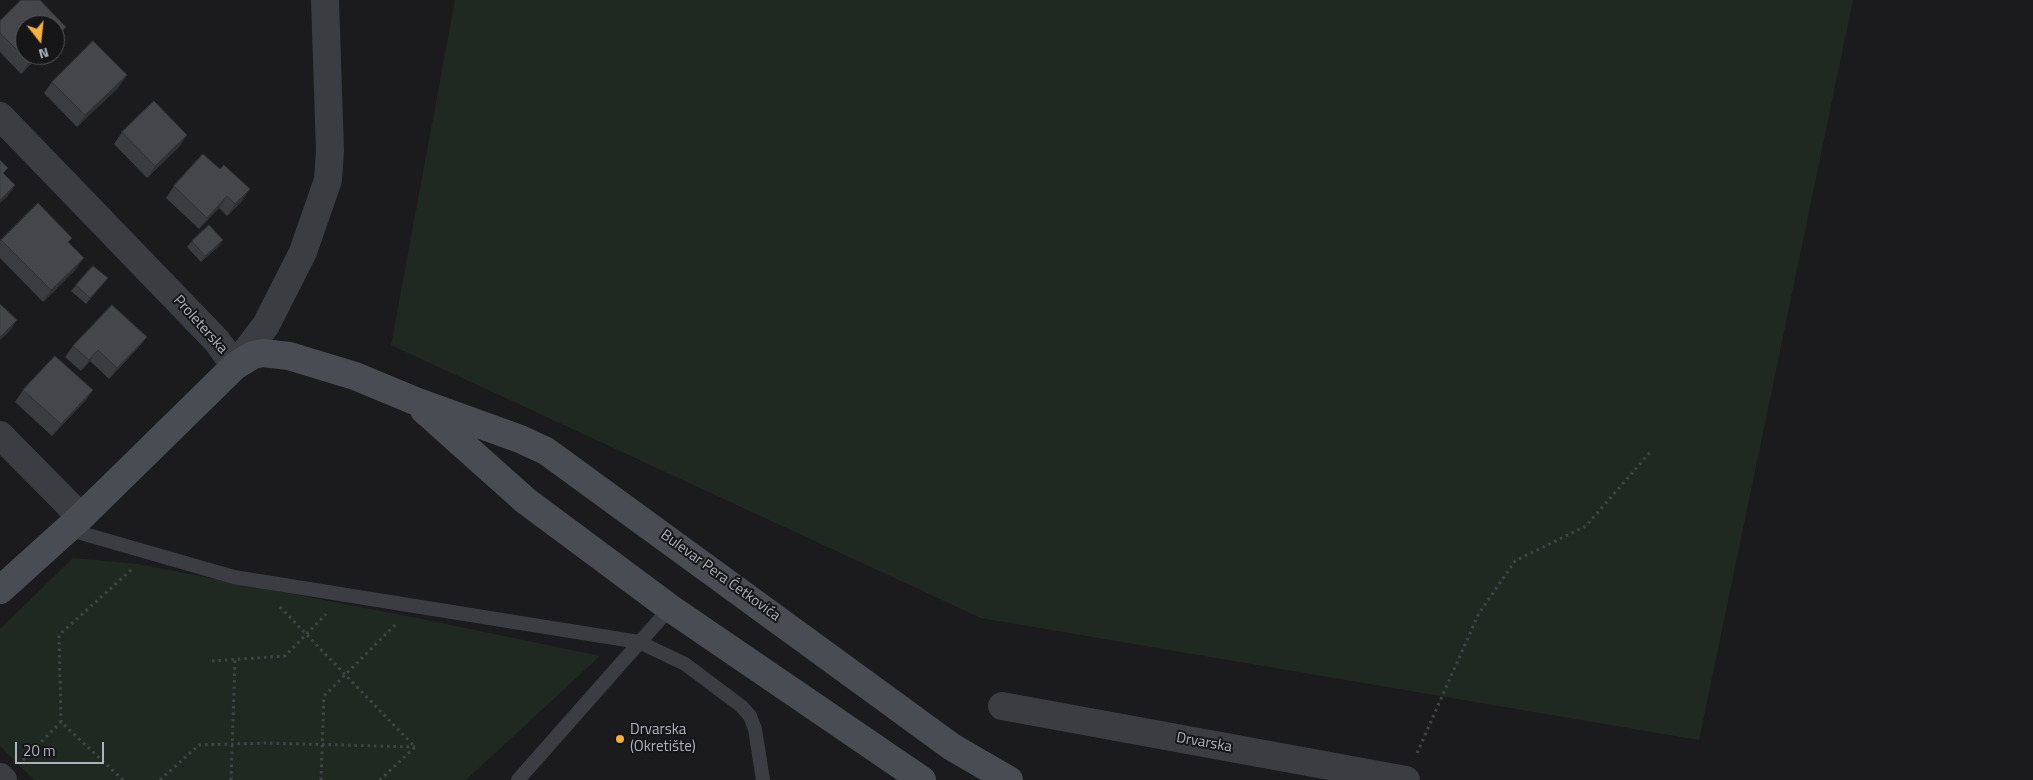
<!DOCTYPE html>
<html>
<head>
<meta charset="utf-8">
<style>
  body { margin:0 }
  #map { position:relative; width:2033px; height:780px; overflow:hidden; background:#1b1b1d; font-family:"Titillium Web",sans-serif }
  canvas { display:block }
  .north { position:absolute; left:15px; top:15px; width:50px; height:50px; box-sizing:border-box; background:#161618; border:1px solid #52545a; border-radius:50%; rotate:164deg; font-size:14px; font-weight:700; line-height:20px; text-align:center; color:#adb2bd }
  .north::after { content:''; display:block; margin:auto; width:18px; height:22px; background:#f8b038; clip-path:polygon(50% 0,100% 100%,50% 72%,0 100%) }
  .scale { position:absolute; left:15px; top:742px; width:89px; height:22px; box-sizing:border-box; border:2px solid #adb2bd; border-top:0; padding-left:6px; font-size:15px; line-height:18px; white-space:nowrap; color:#adb2bd; -webkit-text-stroke:4px #161618; paint-order:stroke }
</style>
</head>
<body>
<div id="map">
<canvas width="2033" height="780"></canvas>
<div class="north">N</div>
<div class="scale">20 m</div>
</div>
<script>
const ctx = document.querySelector('canvas').getContext('2d');
ctx.lineJoin = 'round';
function paint(path, color) {
  ctx.fillStyle = color;
  ctx.fill(path, 'evenodd');
}
function stroke(path, color, width, dash) {
  ctx.strokeStyle = color;
  ctx.lineWidth = width;
  ctx.lineCap = dash ? 'butt' : 'round';
  ctx.setLineDash(dash || []);
  ctx.stroke(path);
}
function label(font, color, halo, rows, align = 'center') {
  ctx.font = font + ' "Titillium Web",sans-serif';
  ctx.lineWidth = 4;
  ctx.setLineDash([]);
  ctx.textBaseline = 'middle';
  ctx.strokeStyle = halo;
  ctx.fillStyle = color;
  for (const [text, x, y, turn = 0] of rows) {
    ctx.save();
    ctx.translate(x, y);
    ctx.rotate((+turn || 0) * Math.PI / 180);
    ctx.textAlign = isNaN(turn) ? turn : align;
    if (halo) ctx.strokeText(text, 0, 0);
    ctx.fillText(text, 0, 0);
    ctx.restore();
  }
}
paint(new Path2D(`
  M455,0h1398l-154,740 -718,-122 -590,-273z
  M73,558l65,6 284,55 178,37 -134,124h-432l-34,-34v-117z`), '#202921');
stroke(new Path2D(`
  M280,607l135,140 -35,33
  M212,661l73,-5 41,-42
  M1417,753l62,-140 36,-52 71,-35 66,-76
  M23,760l38,-38
  M123,780l-62,-58 -2,-87 72,-65
  M160,780l39,-35 67,-2 149,4
  M231,780l4,-120
  M321,780l3,-84 71,-71`), '#414449', 3, [2.5, 4]);
stroke(new Path2D(`
  M67,529l167,48 405,65 46,22 56,42 9,10 5,13 8,51
  M518,780l152,-172`), '#3b3d42', 14);
stroke(new Path2D(`
  M0,116l217,225 18,25 31,-41 37,-73 25,-72 2,-29 -5,-151
  M0,435l81,82
  M1002,706l404,74
  M0,777l3,3`), '#3b3d42', 28);
stroke(new Path2D(`
  M424,410l102,91 144,107 252,172
  M0,590l81,-73 154,-151 18,-11 10,-2 26,3 66,20 60,25 105,38 26,12 406,296 57,33`), '#494c52', 28);
paint(new Path2D(`
  M0,21l57,17 -36,36 -21,-22z
  M52,82l67,5 -42,40 -33,-34z
  M122,132l57,15 -32,31 -33,-34z
  M203,154l39,47 -15,15 -8,-8 -20,21 -33,-31 8,-12z
  M1,240l68,3 7,26 -33,33 -43,-44v-17z
  M192,241l27,5 -18,16 -14,-15z
  M103,284l-17,20 -15,-13 5,-6z
  M147,337l-9,11 -29,31 -19,-18 -9,10 -16,-14 8,-11z
  M23,390h70l-8,11 -33,35 -37,-34z`), '#3b3c40');
paint(new Path2D(`
  M66,27l-9,11 -2,3v-4z
  M37,55h3l-19,19 8,-12z
  M127,75l-8,12 -42,40 8,-12z
  M187,135l-8,12 -32,31 8,-12z
  M15,185l-8,12 -7,6v-3z
  M250,189l-8,12 -15,15 8,-12z
  M227,196l-8,12 -20,21 8,-11z
  M223,240l-4,6 -18,16 4,-6z
  M84,258l-8,11 -33,33 8,-12z
  M108,278l-5,6 -17,20 4,-6z
  M17,320l-8,12 -9,8v-3z
  M147,337l-9,11 -29,31 8,-11z
  M98,350l-8,11 -9,10 8,-11z
  M93,390l-8,11 -33,35 9,-12z`), '#303134');
const building = new Path2D(`
  M21,0h19l26,27 -11,10v-12h-30v30h12l-8,7 -29,-29v-12z
  M93,41l34,34 -42,40 -33,-33z
  M154,101l33,34 -32,31 -33,-34z
  M203,154l17,15 4,-4 26,24 -15,15 -8,-8 -20,22 -33,-32z
  M0,160l8,8 -5,5 12,12 -15,15z
  M38,203l34,35 -4,4 16,16 -33,32 -50,-50z
  M209,225l14,15 -18,16 -13,-15z
  M93,266l15,12 -18,20 -14,-13z
  M0,304l17,16 -17,17z
  M112,305l35,32 -30,31 -19,-18 -9,10 -16,-14z
  M55,356l38,34 -32,34 -38,-34z`);
paint(building, '#45464a');
stroke(building, '#303134', 1);
for (const [x, y, r, color] of [
  [620,739,5,"#f8b038"]
]) {
  const dot = new Path2D();
  dot.arc(x, y, r, 0, 2 * Math.PI);
  ctx.fillStyle = color;
  ctx.fill(dot);
  stroke(dot, '#161618', 2);
}
label('15px', '#adb2bd', '#161618', [
  ["Proleterska",200,325,48],
  ["Bulevar Pera Ćetkovića",720,576,36],
  ["Drvarska",1204,743,10]
]);
label('15px', '#adb2bd', '#161618', [
  ["Drvarska",630,730],
  ["(Okretište)",630,747]
], 'left');
</script>
</body>
</html>
